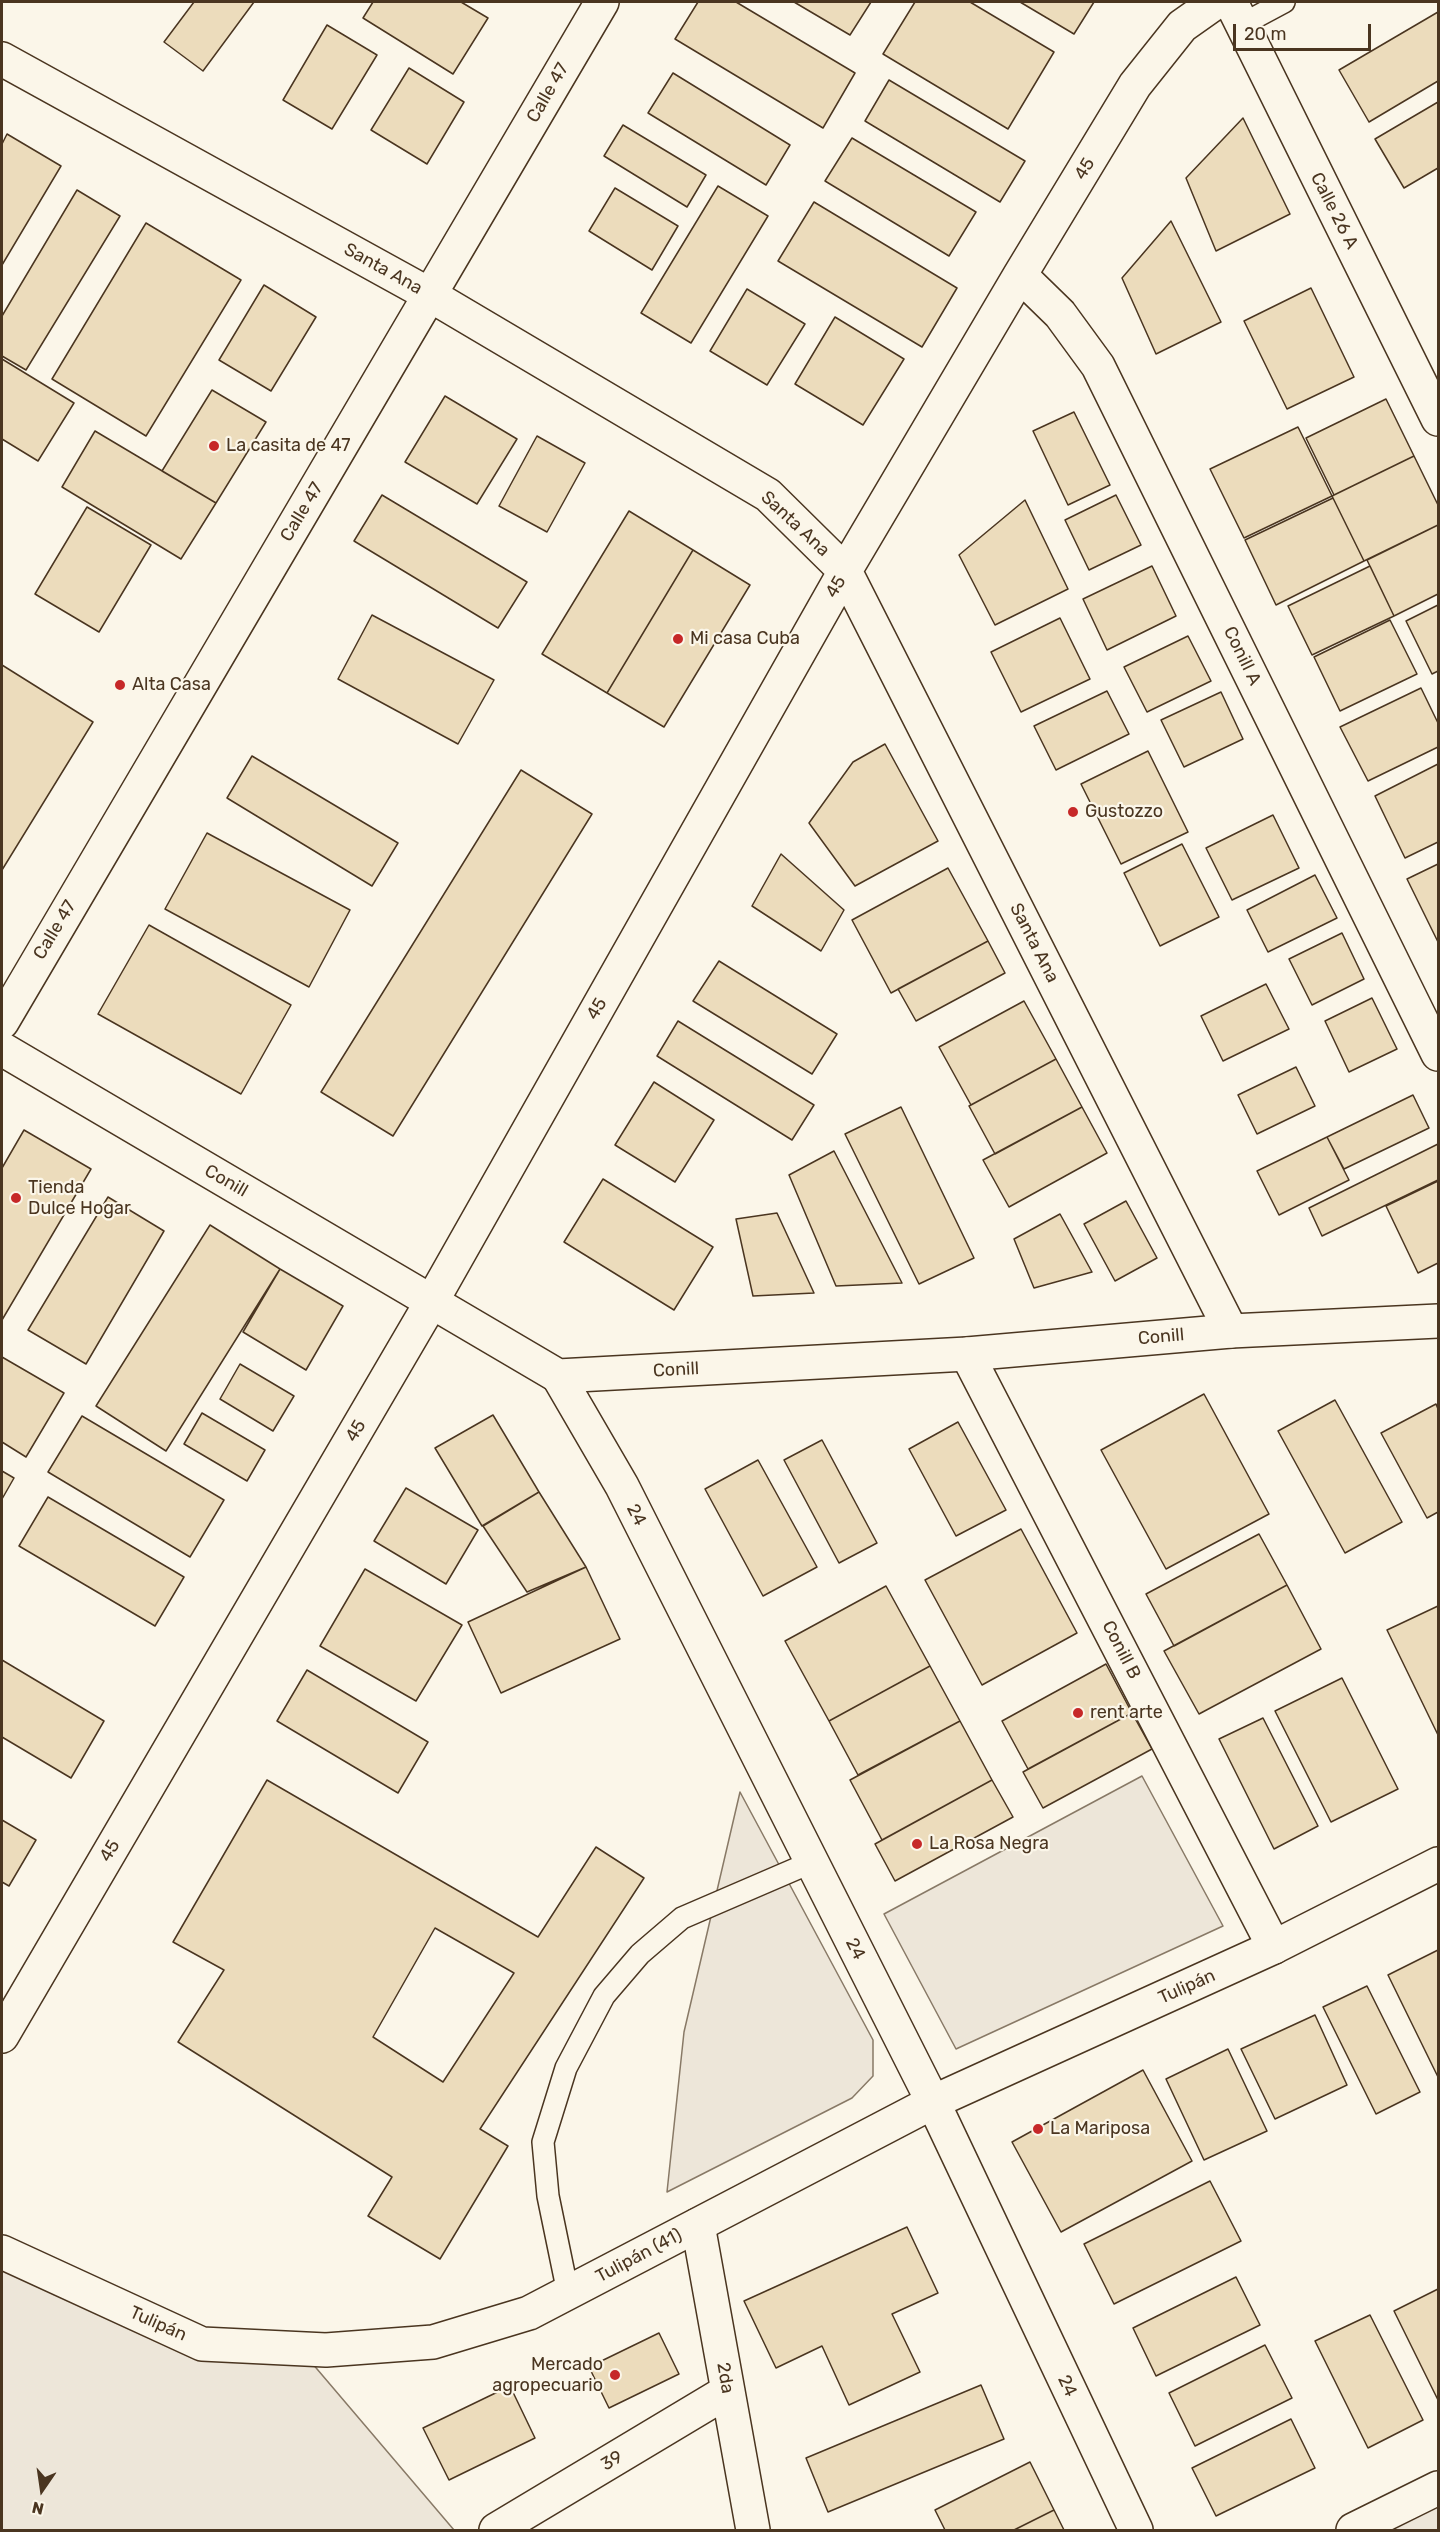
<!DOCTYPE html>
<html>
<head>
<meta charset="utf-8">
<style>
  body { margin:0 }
  #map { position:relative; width:1440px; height:2532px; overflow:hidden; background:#fbf6e9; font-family:Rubik,sans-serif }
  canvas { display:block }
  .frame { position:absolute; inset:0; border:3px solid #4a3520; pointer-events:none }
  .north { position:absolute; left:12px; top:2460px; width:60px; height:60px; -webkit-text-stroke:4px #fbf6e9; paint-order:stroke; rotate:193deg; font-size:16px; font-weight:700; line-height:24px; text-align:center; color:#4a3520 }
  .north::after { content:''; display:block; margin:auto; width:21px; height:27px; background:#4a3520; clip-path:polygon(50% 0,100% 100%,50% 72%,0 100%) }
  .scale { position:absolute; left:1233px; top:24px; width:138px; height:27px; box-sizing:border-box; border:3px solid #4a3520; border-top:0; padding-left:8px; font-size:18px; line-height:21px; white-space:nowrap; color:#4a3520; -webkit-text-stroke:4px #fbf6e9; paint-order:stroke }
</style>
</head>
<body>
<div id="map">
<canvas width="1440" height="2532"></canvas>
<div class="frame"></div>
<div class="north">N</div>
<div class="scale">20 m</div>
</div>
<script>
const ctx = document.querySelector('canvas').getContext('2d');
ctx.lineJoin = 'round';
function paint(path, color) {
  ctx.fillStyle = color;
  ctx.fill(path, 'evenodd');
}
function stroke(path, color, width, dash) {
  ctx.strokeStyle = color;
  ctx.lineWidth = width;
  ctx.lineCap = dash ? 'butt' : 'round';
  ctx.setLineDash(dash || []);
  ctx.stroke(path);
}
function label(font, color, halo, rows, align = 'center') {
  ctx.font = font + ' Rubik,sans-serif';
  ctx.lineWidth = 4.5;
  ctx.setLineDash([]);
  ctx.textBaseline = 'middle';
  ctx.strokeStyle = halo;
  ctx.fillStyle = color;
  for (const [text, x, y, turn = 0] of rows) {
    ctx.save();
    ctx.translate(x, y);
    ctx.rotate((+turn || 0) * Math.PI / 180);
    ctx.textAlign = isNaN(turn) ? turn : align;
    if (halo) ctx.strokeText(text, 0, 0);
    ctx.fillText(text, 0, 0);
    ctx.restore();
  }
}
const green = new Path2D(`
  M1142,1776l81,150 -267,123 -72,-135z
  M740,1792l133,248v36l-21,22 -185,94 17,-160z
  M2,2252l200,92 98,5 154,181h-452z
  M1438,2488v42h-77z`);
paint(green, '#ede6d9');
stroke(green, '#887966', 1.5);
const building = new Path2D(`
  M194,2h60l-51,69 -39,-29z
  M373,2h88l27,16 -35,56 -90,-56z
  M698,2h38l119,71 -32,55 -148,-89z
  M794,2h77l-21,33z
  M915,2h55l84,50 -46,77 -125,-75z
  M1020,2h74l-20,32z
  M1438,12v69l-69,41 -30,-52z
  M327,25l50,30 -45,74 -49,-29z
  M409,68l55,34 -37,62 -56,-34z
  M673,73l117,72 -24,40 -118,-72z
  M889,80l136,81 -25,41 -135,-81z
  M1438,102v66l-34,20 -29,-49z
  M1243,118l47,96 -74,37 -30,-73z
  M623,125l83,50 -19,32 -83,-51z
  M7,134l54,32 -59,99v-121z
  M852,138l124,74 -27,44 -124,-75z
  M718,186l50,30 -77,127 -50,-30z
  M615,188l63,38 -26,44 -63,-39z
  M77,190l43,26 -94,154 -24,-14v-40z
  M814,202l143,86 -35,59 -144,-86z
  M1171,221l50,101 -65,32 -34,-76z
  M146,223l95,57 -95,156 -94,-57z
  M264,285l52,32 -45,74 -52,-31z
  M1311,288l43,89 -67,32 -43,-88z
  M747,289l58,35 -38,61 -57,-34z
  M835,317l69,42 -41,66 -68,-41z
  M2,359l72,44 -36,58 -36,-22z
  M212,390l54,32 -50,81 -54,-32z
  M445,396l72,43 -40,65 -72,-42z
  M1386,399l28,57 -80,39 -28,-57z
  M1074,412l36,73 -42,20 -35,-74z
  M1298,427l34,69 -88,42 -34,-69z
  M95,431l121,72 -35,56 -119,-72z
  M537,436l48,27 -38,69 -48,-26z
  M1414,456l24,49v20l-74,36 -32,-65z
  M382,495l145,87 -29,46 -144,-87z
  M1116,495l25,50 -52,25 -24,-50z
  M1333,498l31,63 -88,44 -31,-65z
  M1025,500l43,89 -73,36 -36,-70z
  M87,507l64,38 -52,87 -64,-38z
  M629,511l64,39 -86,143 -65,-39z
  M1438,525v69l-44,22 -27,-56z
  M693,550l57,35 -86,142 -57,-34z
  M1152,566l24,50 -69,34 -24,-51z
  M1370,566l24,50 -82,39 -24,-49z
  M1438,605v66l-6,3 -26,-53z
  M372,615l122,65 -36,64 -120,-65z
  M1060,618l30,61 -69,33 -30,-60z
  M1390,620l27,54 -77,37 -26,-54z
  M1188,636l23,45 -64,31 -23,-45z
  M2,665l91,57 -91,148z
  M1421,688l17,35v24l-70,34 -28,-54z
  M1107,691l22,43 -73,36 -22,-44z
  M1221,692l22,47 -59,28 -23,-47z
  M885,744l53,97 -83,45 -46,-63 44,-61z
  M1148,751l40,81 -67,32 -40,-80z
  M252,756l146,87 -26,43 -145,-88z
  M1438,764v78l-33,16 -30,-62z
  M521,770l71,44 -199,322 -72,-44z
  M1273,815l26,53 -67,32 -26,-52z
  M207,833l143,77 -41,77 -144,-78z
  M1182,844l37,73 -59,29 -36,-73z
  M781,854l63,56 -23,41 -69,-45z
  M1438,864v78l-31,-63z
  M948,868l40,73 -97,52 -39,-73z
  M1315,875l22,43 -69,34 -21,-42z
  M149,925l142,80 -50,89 -143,-80z
  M1342,933l22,46 -52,26 -23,-46z
  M988,941l17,32 -89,48 -18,-32z
  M719,961l118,73 -25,40 -119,-73z
  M1266,984l23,45 -66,32 -22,-45z
  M1372,998l25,51 -48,23 -24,-51z
  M1024,1001l32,58 -85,46 -32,-58z
  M678,1021l136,84 -22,35 -135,-84z
  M1056,1059l26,48 -87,47 -26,-48z
  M1296,1067l19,39 -58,28 -19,-39z
  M654,1082l60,38 -39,62 -60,-37z
  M1413,1095l16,33 -85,41 -17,-32z
  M901,1107l73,151 -55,26 -74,-150z
  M1082,1107l25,46 -98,54 -26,-47z
  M24,1130l67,39 -89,151v-152z
  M1327,1137l22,43 -70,35 -22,-44z
  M1438,1144v36l-116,56 -13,-28z
  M834,1151l68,132 -66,3 -47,-111z
  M603,1179l110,68 -39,63 -110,-68z
  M1438,1181v82l-20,10 -32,-67z
  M108,1197l56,34 -78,133 -58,-34z
  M1126,1201l31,57 -42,23 -31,-57z
  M777,1213l37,80 -61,3 -17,-77z
  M1060,1214l32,58 -58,16 -20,-49z
  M210,1225l70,44 -114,182 -70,-45z
  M280,1269l63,37 -37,64 -63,-38z
  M2,1357l62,36 -38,64 -24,-15z
  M240,1364l54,32 -21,35 -53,-32z
  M1204,1394l65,120 -103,55 -65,-119z
  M1335,1400l67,122 -57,31 -67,-122z
  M1436,1404l2,5v103l-11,6 -46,-85z
  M202,1413l63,37 -18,31 -63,-37z
  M493,1415l46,77 -57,34 -47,-78z
  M82,1416l142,84 -34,57 -142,-85z
  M958,1422l48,88 -50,26 -47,-87z
  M822,1440l55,103 -38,20 -55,-103z
  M758,1460l59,107 -54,29 -58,-107z
  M2,1471l12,7 -12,21z
  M406,1488l72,42 -32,54 -72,-43z
  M539,1492l47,75 -59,25 -44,-66z
  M48,1497l136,80 -29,49 -136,-80z
  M1021,1529l56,104 -95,52 -57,-105z
  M1259,1534l28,51 -113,61 -28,-52z
  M586,1567l34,72 -119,54 -33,-71z
  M365,1569l97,56 -46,76 -96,-55z
  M1287,1585l34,64 -122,65 -35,-63z
  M886,1586l44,80 -101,55 -44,-80z
  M1438,1606v129l-51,-105z
  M2,1660l102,61 -33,57 -69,-41z
  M1106,1664l26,49 -104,56 -26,-48z
  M930,1666l30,55 -102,54 -29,-54z
  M307,1670l121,72 -30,51 -121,-72z
  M1342,1678l56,111 -67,33 -56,-111z
  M1132,1713l20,36 -109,59 -20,-36z
  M1263,1718l55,108 -44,23 -55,-110z
  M960,1721l32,59 -110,60 -32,-60z
  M267,1780l271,157 58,-90 48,31 -164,251 28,17 -68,113 -72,-43 24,-39 -214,-135 46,-72 -51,-28zM435,1928l79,45 -71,109 -70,-45z
  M992,1780l21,37 -118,64 -20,-37z
  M2,1820l34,20 -27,46 -7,-4z
  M1438,1950v127l-50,-102z
  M1367,1986l53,106 -44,22 -53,-107z
  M1315,2015l32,70 -72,34 -34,-70z
  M1228,2049l39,82 -63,29 -38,-81z
  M1143,2070l49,91 -131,71 -49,-90z
  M1210,2181l31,60 -127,63 -30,-60z
  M907,2227l31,66 -46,21 28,58 -71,33 -27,-59 -46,22 -32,-67z
  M1236,2277l24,48 -104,51 -23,-48z
  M1438,2289v111l-44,-89z
  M1370,2315l53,105 -55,28 -53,-107z
  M659,2333l20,41 -70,34 -20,-41z
  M1265,2345l27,53 -97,48 -26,-53z
  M981,2385l23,54 -176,73 -22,-54z
  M510,2386l25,52 -86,42 -26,-52z
  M1291,2419l24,49 -99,48 -24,-48z
  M1030,2462l24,48 -40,20h-69l-10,-20z
  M1054,2510l10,20h-50z`);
paint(building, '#ecdcbc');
stroke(building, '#4a3520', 1.5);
const lane = new Path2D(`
  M1241,25l43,-23
  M568,2293l-20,-97 -5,-54 23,-74 38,-72 36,-42 42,-36 130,-56`);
const street = new Path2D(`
  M1231,2l207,417
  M2,59l428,236 338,200 77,76 386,760
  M1020,275l40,39 38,52 340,688
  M2,1022l600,-1020
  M967,1354l307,593
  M558,1376l64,110 311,616 203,428
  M2,2036l430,-735 413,-730 175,-296 115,-190 47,-59 34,-24
  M698,2225l55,305
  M496,2530l232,-139
  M1353,2530l85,-42`);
const secondary = new Path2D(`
  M2,1049l556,327 409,-22 264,-23 207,-10
  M2,2252l200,92 124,6 107,-8 96,-29 404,-211 341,-155 164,-83`);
stroke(lane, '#4a3520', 24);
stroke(street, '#4a3520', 36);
stroke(secondary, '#4a3520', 36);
stroke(lane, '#fbf6e9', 21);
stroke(street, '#fbf6e9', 33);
stroke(secondary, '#fbf6e9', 33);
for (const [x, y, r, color] of [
  [214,446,6,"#c62828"],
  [678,639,6,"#c62828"],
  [120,685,6,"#c62828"],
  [1073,812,6,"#c62828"],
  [16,1198,6,"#c62828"],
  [1078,1713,6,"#c62828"],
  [917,1844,6,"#c62828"],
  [1038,2129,6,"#c62828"],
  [615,2375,6,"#c62828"]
]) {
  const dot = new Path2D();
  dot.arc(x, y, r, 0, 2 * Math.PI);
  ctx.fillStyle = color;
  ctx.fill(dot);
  stroke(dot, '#fbf6e9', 2);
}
label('18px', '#4a3520', '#fbf6e9', [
  ["Calle 47",548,93,-60],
  ["45",1085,169,-59],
  ["Calle 26 A",1334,211,63],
  ["Santa Ana",383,269,29],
  ["Calle 47",302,512,-59],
  ["Santa Ana",795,524,43],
  ["45",836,587,-60],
  ["Conill A",1242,656,64],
  ["Calle 47",55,930,-59],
  ["Santa Ana",1034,943,63],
  ["45",597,1009,-60],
  ["Conill",226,1181,30],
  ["Conill",1161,1337,-5],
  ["Conill",676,1370,-3],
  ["45",356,1431,-60],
  ["24",636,1515,63],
  ["Conill B",1121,1650,63],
  ["45",110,1851,-60],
  ["24",855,1949,63],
  ["Tulipán",1187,1987,-24],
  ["Tulipán (41)",639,2256,-28],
  ["Tulipán",158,2324,24],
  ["2da",725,2378,80],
  ["24",1067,2386,65],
  ["39",612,2461,-31]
]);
label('18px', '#4a3520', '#fbf6e9', [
  ["La casita de 47",226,446],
  ["Mi casa Cuba",690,639],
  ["Alta Casa",132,685],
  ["Gustozzo",1085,812],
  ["Tienda",28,1188],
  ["Dulce Hogar",28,1209],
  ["rent arte",1090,1713],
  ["La Rosa Negra",929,1844],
  ["La Mariposa",1050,2129],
  ["Mercado",603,2365,"right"],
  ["agropecuario",603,2386,"right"]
], 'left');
</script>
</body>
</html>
